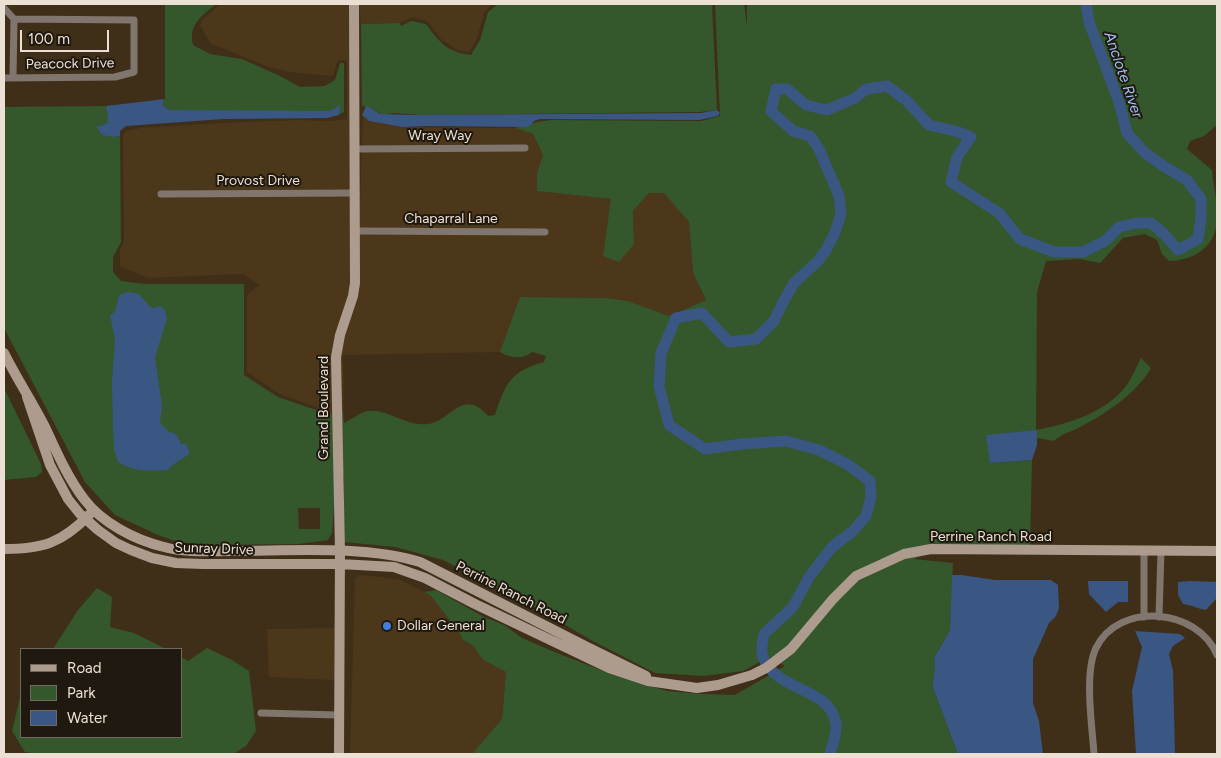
<!DOCTYPE html>
<html>
<head>
<meta charset="utf-8">
<style>
  body { margin:0 }
  #map { position:relative; width:1221px; height:758px; overflow:hidden; background:#3f2f19; font-family:Figtree,sans-serif }
  canvas { display:block }
  .frame { position:absolute; inset:0; border:5px solid #ebe0d3; pointer-events:none }
  .legend { position:absolute; left:20px; top:648px; width:162px; height:90px; box-sizing:border-box; background:#20190f; border:1px solid #71695d; margin:0; padding:6px 9px; list-style:none; font-size:15px; color:#ebe0d3 }
  .legend li { display:flex; align-items:center; gap:10px; height:25px }
  .legend b { width:25px; border:1px solid #71695d }
  .scale { position:absolute; left:20px; top:30px; width:89px; height:22px; box-sizing:border-box; border:2px solid #ebe0d3; border-top:0; padding-left:6px; font-size:15px; line-height:18px; white-space:nowrap; color:#ebe0d3; -webkit-text-stroke:4px #20190f; paint-order:stroke }
</style>
</head>
<body>
<div id="map">
<canvas width="1221" height="758"></canvas>
<div class="frame"></div>
<ul class="legend">
<li><b style="height:6px;background:#ad9c8e"></b>Road</li>
<li><b style="height:14px;background:#34572c"></b>Park</li>
<li><b style="height:14px;background:#3a5783"></b>Water</li>
</ul>
<div class="scale">100 m</div>
</div>
<script>
const ctx = document.querySelector('canvas').getContext('2d');
ctx.lineJoin = 'round';
function paint(path, color) {
  ctx.fillStyle = color;
  ctx.fill(path, 'evenodd');
}
function stroke(path, color, width, dash) {
  ctx.strokeStyle = color;
  ctx.lineWidth = width;
  ctx.lineCap = dash ? 'butt' : 'round';
  ctx.setLineDash(dash || []);
  ctx.stroke(path);
}
function label(font, color, halo, rows, align = 'center') {
  ctx.font = font + ' Figtree,sans-serif';
  ctx.lineWidth = 4;
  ctx.setLineDash([]);
  ctx.textBaseline = 'middle';
  ctx.strokeStyle = halo;
  ctx.fillStyle = color;
  for (const [text, x, y, turn = 0] of rows) {
    ctx.save();
    ctx.translate(x, y);
    ctx.rotate((+turn || 0) * Math.PI / 180);
    ctx.textAlign = isNaN(turn) ? turn : align;
    if (halo) ctx.strokeText(text, 0, 0);
    ctx.fillText(text, 0, 0);
    ctx.restore();
  }
}
paint(new Path2D(`
  M220,4h131l1,279 -6,25 -12,105 -4,1 -7,-5 -44,-15 -32,-22v-77l12,-10 -15,-11 -96,4 -28,-12v-16l4,-8 -1,-108 4,-3 14,-3 82,-5 76,-3 29,1 19,-2v-56l-3,-3h-4l-3,2 -4,14 -43,-4 -24,-6 -56,-23 -10,-18 2,-5z
  M359,4h134l-8,7 -8,27 -8,14 -12,-2 -16,-11 -14,-18 -15,-4 -12,6 -39,1z
  M363,116l6,5 33,6 113,1 18,6 10,21 -6,18v18l75,8 -9,57 31,-12 -1,-33 16,-18 15,-1 25,30 4,51 13,27 -37,16 -41,-15 -21,-3 -86,-1 -20,55 -158,3 1,56 -4,1 -1,-55 20,-126z
  M363,575l38,5 29,15 29,37 4,8 11,6 5,9 6,6 21,11 -4,47 -30,35h-122l5,-175 1,-2z
  M336,628v52l-67,-3 -2,-48z`), '#4c371b');
paint(new Path2D(`
  M165,4h51c-14,12 -28,20 -23,41l17,9 32,5 38,17 20,11 25,-1 10,-6 5,-17h4v49l-5,3 2,-9 -10,5 -38,1 -124,-2 -7,-5 3,-6z
  M498,4h214l5,106 -17,2 -280,3 -26,-2 -11,2 -12,-7 -9,-2 -1,-82 39,-1 1,3 10,-5 15,3c14,19 21,28 45,31l9,-15 8,-28z
  M715,4h29l3,22v-22h470v121l-13,11 -14,5 -3,8 25,21c1,14 5,28 5,43 2,31 -19,47 -48,48l-7,-7 -5,-14 -12,-6 -22,4 -23,25 -20,-4 -34,2 -9,31 -1,138c32,-6 69,-17 90,-44 6,-8 10,-19 15,-28l10,10c-15,26 -43,44 -69,58 -10,6 -20,7 -28,15l-17,-3v-8l-47,33 42,-3 -2,87 -127,3 -24,10 -24,12 -66,74 -16,13 -4,-2 -26,14 -40,5 -48,-3 -64,-33 -53,-31 -95,-49 -48,-13 -51,-5v-66h-3l-1,-64 3,-1 1,12c7,-3 18,-12 24,-12 21,-2 38,16 60,13 24,-4 35,-37 60,-8l7,-1c10,-31 16,-44 49,-53l2,-6 -14,-4c-9,8 -22,6 -32,0l20,-55 87,1 21,3 41,15 37,-16 -13,-27 -4,-51 -25,-29h-15l-16,18 1,33 -15,18 -16,-6 8,-57 -74,-8v-18l6,-18 -10,-21 -18,-6 22,-6 14,-2 150,1 19,-5z
  M106,106l2,10v6l-7,4 14,11 5,-1 1,106 -8,15v15l8,9 23,3h100v91l34,22 44,15h7l2,2 3,-1v94l-2,26 -4,7 -29,4 -101,1 -26,-5 -14,-5 -43,-20 -30,-33 -81,-154v-221zM298,508h22v21h-21z
  M4,388l37,76 1,8 -6,5 -32,3z
  M929,553l-15,6 39,4 -3,67 -16,28c3,9 -2,20 -1,30l25,66h-486l30,-35 4,-47 -21,-11 -6,-6 -5,-9 -11,-6 -4,-8 -29,-37 -6,-3 12,-2 48,27 20,8 18,13 30,13 59,23 56,17 35,3 33,1 50,-29 -5,-3 78,-85 46,-21z
  M97,588l15,9 -2,30 24,6 32,16h-113l25,-39z
  M207,648l25,12 17,11 7,60 -10,15 -13,8h-194l-14,-2 -13,-21 9,-37v43h160v-80l7,4z`), '#34572c');
paint(new Path2D(`
  M165,99l-3,6 7,5 161,1 11,-6 -2,10 -12,3 -104,1 -97,7 -6,5v5l-5,1 -13,-2 -6,-9h5l7,-4v-6l-2,-10z
  M366,106l5,2 9,6 33,1 288,-2 16,-3 3,3 -2,3 -19,4 -159,-1 -6,2 -2,3 -5,3 -99,-1 -26,1 -33,-6 -7,-6z
  M128,292l11,2 11,13 4,1 6,-2 5,4 2,9 -12,38 7,49 -2,17 9,9c7,0 10,6 12,12h5l4,9c-8,7 -16,9 -22,17 -18,1 -34,2 -50,-8l-4,-13 -1,-20 -1,-47 3,-43 -5,-24 5,-3 4,-17z
  M1037,430v15l-5,15 -42,3 -4,-28z
  M952,575h9l34,5h56l7,5 1,23 -3,8 -7,7 -16,36v44l6,18 4,33h-85l-25,-66c-1,-10 4,-21 1,-30l16,-28z
  M1088,581h40v21h-10l-12,10 -17,-18z
  M1190,581l27,1 -1,17 -10,11c-8,-1 -14,-5 -23,-6l-5,-9v-13z
  M1135,631l45,3 5,4 -12,8 -4,8 4,17 2,83h-39l-4,-63 10,-44z`), '#3a5783');
stroke(new Path2D(`
  M830,754c2,-8 7,-21 6,-30 -6,-38 -59,-31 -73,-67 -3,-6 0,-16 1,-23l29,-27 16,-30 23,-30 20,-15 14,-16 5,-19 -1,-16 -23,-17 -28,-14 -33,-9 -44,3 -37,5 -36,-24 -10,-39 2,-33 15,-35 26,-5 27,29 27,-3 18,-18 8,-17 12,-21 24,-22 8,-11 8,-15 7,-21 -2,-18 -20,-47 -9,-13 -17,-5 -22,-20 5,-22h11l19,16 21,5 28,-12 11,-9 21,-3 20,15 22,24 26,6 16,6 -14,20 -6,25 48,31 21,26 34,13h29l22,-11 14,-14 18,-4h14l13,11 14,16 20,-11 3,-21v-19l-14,-19 -22,-13 -20,-14 -18,-20 -8,-31 -30,-80 -3,-18`), '#3a5783', 11);
stroke(new Path2D(`
  M4,8l10,11 -1,59
  M4,78l111,-1 19,-5v-52l-120,-1
  M355,149l170,-1
  M161,194l195,-1
  M356,231l189,1
  M1144,617v-66
  M1159,617l2,-66
  M261,713l77,2
  M1094,754c-2,-29 -10,-81 2,-106 23,-47 102,-40 121,7`), '#81766d', 7);
stroke(new Path2D(`
  M4,353c13,26 29,50 42,76 11,24 22,49 38,70 18,24 51,41 80,48 22,6 45,4 68,4 59,0 132,-6 188,11l167,85 59,29
  M27,397l23,68 18,34 12,15 18,16 18,13 15,7 21,8 24,5 27,1h137l54,3 31,11 50,26 134,64 39,13 49,7 21,-3 34,-10 14,-7 25,-19 42,-50 23,-23 48,-22 27,-5 286,2
  M4,549c39,0 58,-6 86,-35
  M339,754l1,-203 -4,-194 4,-22 13,-39 2,-13 -1,-279`), '#ad9c8e', 10);
for (const [x, y, r, color] of [
  [387,626,5,"#3f7fe0"]
]) {
  const dot = new Path2D();
  dot.arc(x, y, r, 0, 2 * Math.PI);
  ctx.fillStyle = color;
  ctx.fill(dot);
  stroke(dot, '#20190f', 2);
}
label('14px', '#ebe0d3', '#20190f', [
  ["Peacock Drive",70,64,-1],
  ["Wray Way",440,136],
  ["Provost Drive",258,181],
  ["Chaparral Lane",451,219],
  ["Grand Boulevard",324,408,-90],
  ["Perrine Ranch Road",991,537],
  ["Sunray Drive",214,549,2],
  ["Perrine Ranch Road",511,593,27]
]);
label('14px', '#ebe0d3', '#20190f', [
  ["Dollar General",397,626]
], 'left');
label('italic 15px', '#9ec2fa', '#20190f', [
  ["Anclote River",1123,75,71]
]);
</script>
</body>
</html>
